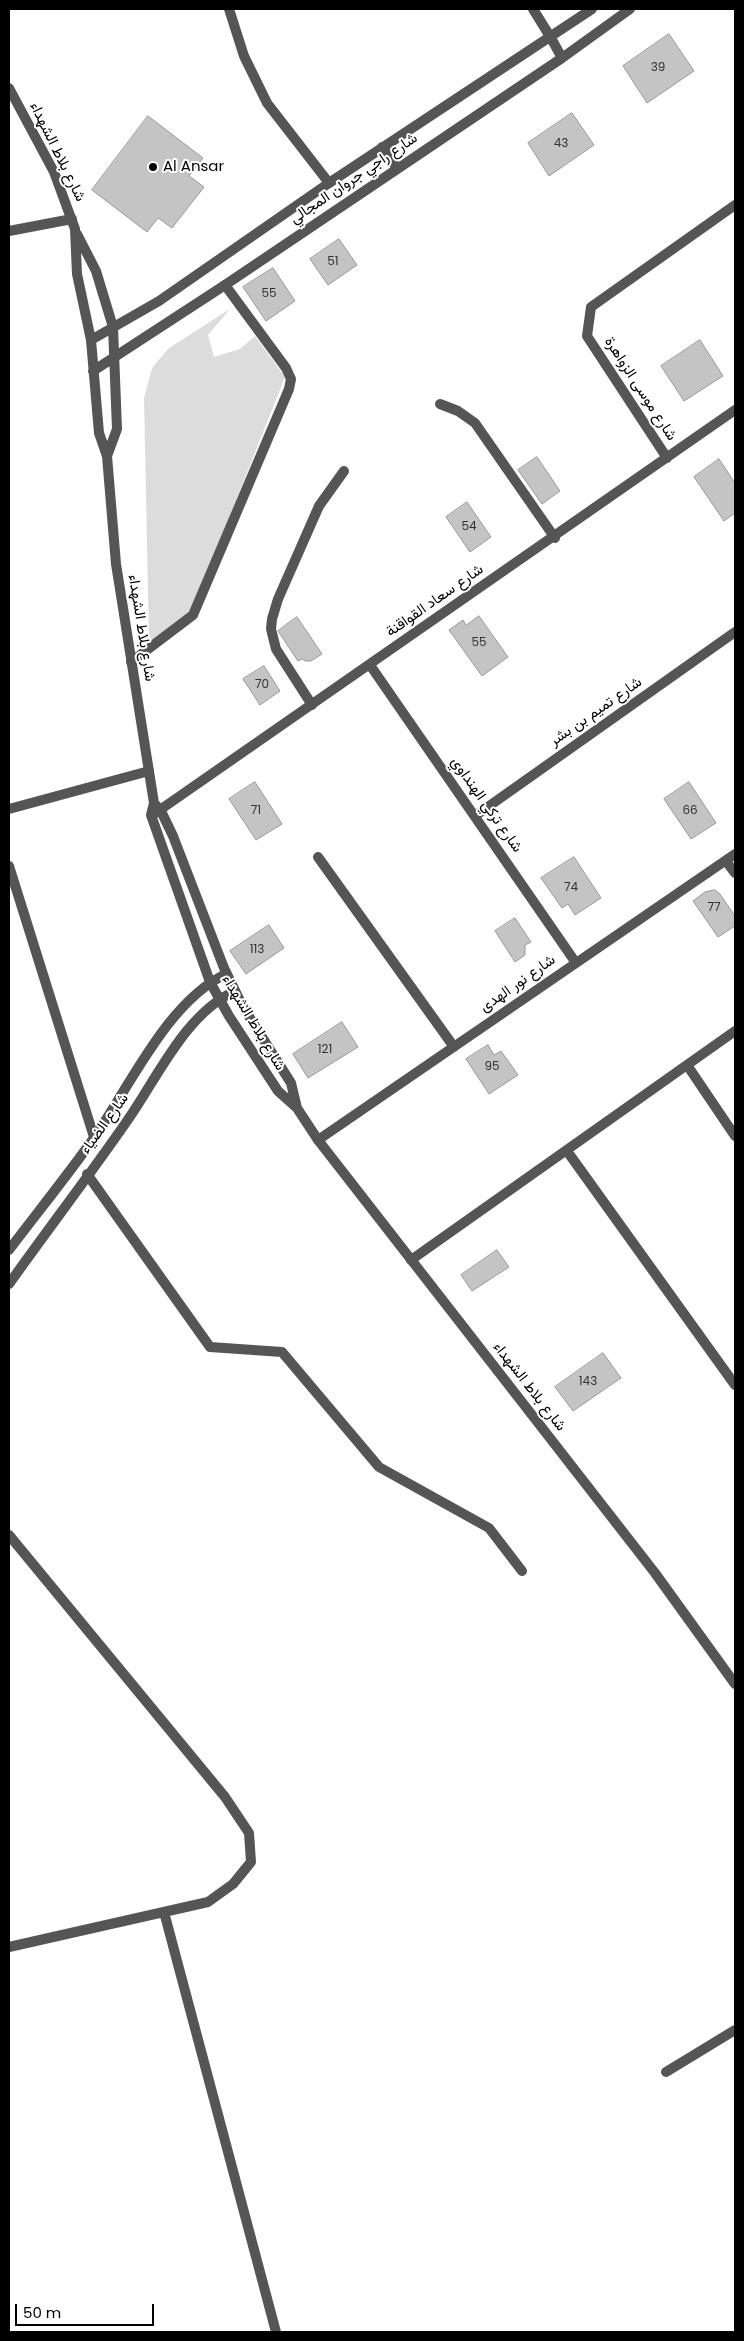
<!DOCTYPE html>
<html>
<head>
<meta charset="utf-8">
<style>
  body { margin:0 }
  #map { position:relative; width:744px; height:2341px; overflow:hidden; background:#fff; font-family:Poppins,sans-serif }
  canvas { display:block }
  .frame { position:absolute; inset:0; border:10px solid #000; pointer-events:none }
  .scale { position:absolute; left:15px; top:2304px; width:139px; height:22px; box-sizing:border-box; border:2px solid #000; border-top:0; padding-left:6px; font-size:15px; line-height:18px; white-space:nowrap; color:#000; -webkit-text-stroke:4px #fff; paint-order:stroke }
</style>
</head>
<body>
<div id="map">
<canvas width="744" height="2341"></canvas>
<div class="frame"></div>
<div class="scale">50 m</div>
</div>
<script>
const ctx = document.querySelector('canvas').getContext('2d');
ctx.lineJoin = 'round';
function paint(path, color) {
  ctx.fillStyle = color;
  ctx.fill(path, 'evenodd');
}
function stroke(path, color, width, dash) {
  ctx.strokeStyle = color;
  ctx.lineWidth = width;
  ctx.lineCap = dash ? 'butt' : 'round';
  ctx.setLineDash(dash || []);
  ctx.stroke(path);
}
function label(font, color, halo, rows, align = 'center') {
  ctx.font = font + ' Poppins,Vazirmatn,sans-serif';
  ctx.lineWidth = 4;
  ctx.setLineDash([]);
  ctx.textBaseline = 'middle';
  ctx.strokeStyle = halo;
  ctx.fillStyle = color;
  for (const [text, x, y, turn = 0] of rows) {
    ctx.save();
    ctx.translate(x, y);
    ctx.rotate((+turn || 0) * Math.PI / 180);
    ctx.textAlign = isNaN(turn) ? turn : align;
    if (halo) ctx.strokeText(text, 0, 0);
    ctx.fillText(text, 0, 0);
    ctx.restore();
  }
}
paint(new Path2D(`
  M230,309l-22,26 6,22 26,-8 15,-13 30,41 -95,239 -41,26 -5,-244 8,-30 17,-20z`), '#dcdcdc');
const building = new Path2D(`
  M669,34l25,37 -47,32 -24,-37z
  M572,113l22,32 -45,31 -21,-33z
  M148,116l55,42 -14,18 15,11 -32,41 -14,-10 -11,14 -55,-42z
  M339,239l18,26 -29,20 -18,-26z
  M273,268l22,33 -29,20 -23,-34z
  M700,340l23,36 -39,25 -23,-35z
  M537,457l23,34 -18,13 -24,-34z
  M719,459l16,24v30l-11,8 -30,-44z
  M467,502l24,35 -21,15 -24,-35z
  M479,616l29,41 -26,19 -33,-46 14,-10 3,5z
  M297,617l25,37 -11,7h-5l-4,-2 -4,2 -20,-30z
  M264,666l16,25 -20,14 -17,-26z
  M255,782l27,42 -26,16 -27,-41z
  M689,782l27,41 -25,16 -27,-40z
  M574,857l27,41 -26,17 -7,-11 -6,4 -21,-30z
  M715,890l5,4 15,22v10l-17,11 -25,-36 12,-9z
  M515,918l16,24 -6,3v10l-10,7 -20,-31z
  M269,925l15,23 -38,26 -16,-23z
  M342,1022l16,25 -50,31 -15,-24z
  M488,1045l6,10 7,-4 17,24 -29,19 -23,-35z
  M497,1250l12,17 -37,24 -11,-16z
  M603,1353l18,25 -48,33 -18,-24z`);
paint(building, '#c4c4c4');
stroke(building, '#999', 1);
stroke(new Path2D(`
  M9,231l63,-12
  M87,1174l123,173 72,5 97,115 110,61 33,43`), '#555', 10);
stroke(new Path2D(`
  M229,9l15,47 23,47 62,80
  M533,9l18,29
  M440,404l18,7 17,12 80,115
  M667,458l-80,-122 4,-29 144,-102
  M131,662l62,-47 96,-226 2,-10 -5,-11 -61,-83
  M370,665l206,298
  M312,705l-36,-56 -5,-20 1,-10 6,-20 41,-93 25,-35
  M9,809l140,-38
  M154,814l581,-404
  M475,816l260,-184
  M318,857l136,190
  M726,861l9,12
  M9,866l85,271
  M687,1065l48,71
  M318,1140l417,-286
  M567,1151l168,234
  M411,1260l324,-229
  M9,1535l216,262 24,36 2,29 -18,22 -25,18 -199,45
  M164,1912l112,420
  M666,2072l69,-42`), '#555', 10);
stroke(new Path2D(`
  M551,38l11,20
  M9,88l45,84 21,57 2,45 14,66 8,93 8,23 9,108 38,239 -3,12 59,167 19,34 49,75 19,17 21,32 337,433 80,111
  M382,147l15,21
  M77,234l19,37 17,56 4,102 -10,27
  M91,340l68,-39 170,-118 263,-174
  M93,371l132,-86 337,-227 68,-49
  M154,803l7,8 12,25 51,132 19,39 48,76 6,25
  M9,1250c28,-37 58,-74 85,-112 36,-52 74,-137 132,-164
  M9,1284c39,-55 80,-108 118,-163 31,-44 58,-107 108,-130`), '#555', 10);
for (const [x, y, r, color] of [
  [153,167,5,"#000"]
]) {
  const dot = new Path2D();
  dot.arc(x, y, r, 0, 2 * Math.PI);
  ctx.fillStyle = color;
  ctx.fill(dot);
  stroke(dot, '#fff', 2);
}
label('12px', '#313131', null, [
  ["39",658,68],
  ["43",561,144],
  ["51",333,262],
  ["55",269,294],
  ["54",469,527],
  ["55",479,643],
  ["70",262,685],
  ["71",256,811],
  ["66",690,811],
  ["74",571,888],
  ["77",714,908],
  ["113",257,950],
  ["121",325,1050],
  ["95",492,1067],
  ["143",588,1382]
]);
label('15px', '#000', '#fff', [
  ["شارع بلاط الشهداء",57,152,64],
  ["شارع راجي جروان المجالي",354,179,-34],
  ["شارع موسى الزواهرة",640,389,57],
  ["شارع سعاد القواقنة",435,601,-35],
  ["شارع بلاط الشهداء",141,628,81],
  ["شارع تميم بن بشر",596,712,-35],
  ["شارع تركي الهنداوي",486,805,55],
  ["شارع نور الهدى",518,984,-35],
  ["شارع بلاط الشهداء",253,1023,59],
  ["شارع الضياء",105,1124,-54],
  ["شارع بلاط الشهداء",529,1387,52]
]);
label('15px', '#000', '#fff', [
  ["Al Ansar",163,167]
], 'left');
</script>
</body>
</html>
